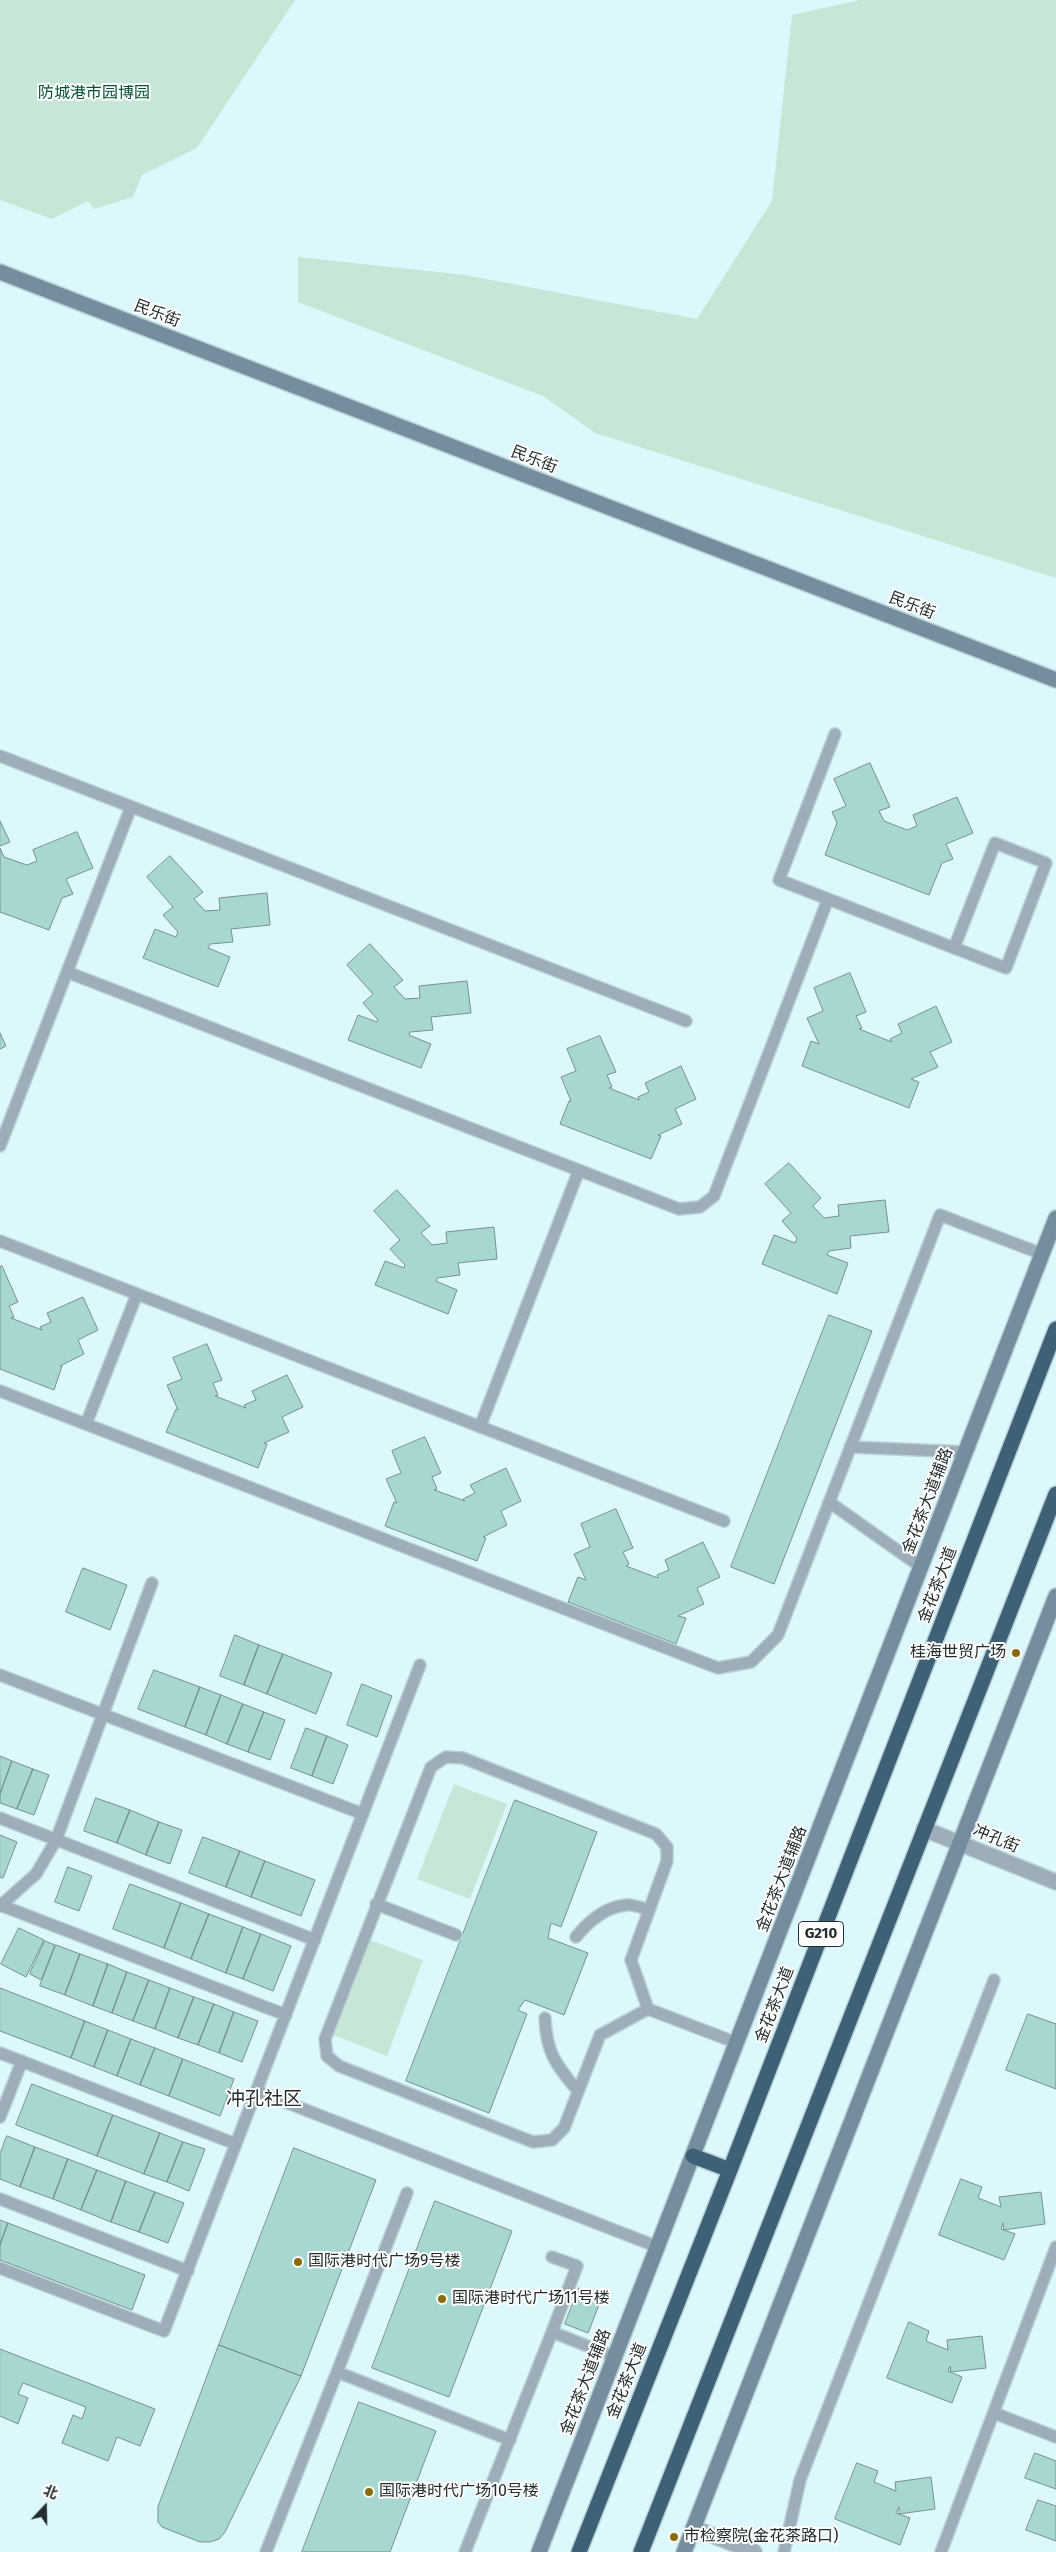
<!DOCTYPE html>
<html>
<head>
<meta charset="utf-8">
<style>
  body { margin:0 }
  #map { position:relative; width:1056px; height:2552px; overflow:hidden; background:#dcf8fd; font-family:"Fira Sans","Noto Sans SC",sans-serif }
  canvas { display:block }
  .north { position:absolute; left:20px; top:2482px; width:50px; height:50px; -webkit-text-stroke:4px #fff; paint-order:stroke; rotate:21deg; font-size:14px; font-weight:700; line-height:20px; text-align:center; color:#232d2f }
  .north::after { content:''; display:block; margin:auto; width:18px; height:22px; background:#232d2f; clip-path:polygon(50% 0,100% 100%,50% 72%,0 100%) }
</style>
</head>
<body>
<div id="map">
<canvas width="1056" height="2552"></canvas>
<div class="north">北</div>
</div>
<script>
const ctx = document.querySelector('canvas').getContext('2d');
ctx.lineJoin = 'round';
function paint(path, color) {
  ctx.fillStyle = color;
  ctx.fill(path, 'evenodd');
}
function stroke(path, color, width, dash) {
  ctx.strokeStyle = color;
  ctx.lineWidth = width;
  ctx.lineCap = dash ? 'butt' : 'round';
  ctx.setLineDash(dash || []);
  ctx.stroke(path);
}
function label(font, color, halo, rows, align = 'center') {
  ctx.font = font + ' "Fira Sans","Noto Sans SC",sans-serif';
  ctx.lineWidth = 4;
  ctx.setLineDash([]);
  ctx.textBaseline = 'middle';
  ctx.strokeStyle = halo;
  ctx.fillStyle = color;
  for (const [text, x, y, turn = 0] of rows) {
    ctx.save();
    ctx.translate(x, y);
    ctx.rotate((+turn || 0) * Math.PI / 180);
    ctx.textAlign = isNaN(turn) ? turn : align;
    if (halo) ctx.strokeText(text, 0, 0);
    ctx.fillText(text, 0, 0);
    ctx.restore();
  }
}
paint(new Path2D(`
  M0,0h295l-98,148 -55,27 -9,22 -39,12 -6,-8 -36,18 -52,-19z
  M860,0h196v578l-461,-145 -52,-37 -245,-94v-45l167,18 232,44 75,-118 20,-186z
  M454,1784l53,20 -37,95 -53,-20z
  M370,1940l53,20 -36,96 -54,-21z`), '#c7e6d5');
const building = new Path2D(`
  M870,763l20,44 -11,4 5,10 23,9 10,-4 -4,-11 44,-18 16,36 -27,11 7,15 -11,4 -13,32 -104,-40 12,-32 -5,-11 14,-6 -12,-27z
  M0,821l10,21 -10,4z
  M77,832l16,36 -27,11 7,15 -11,4 -13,32 -49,-18v-64l4,9 23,8 10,-4 -4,-11z
  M170,856l33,36 -9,7 11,12 15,-1 -1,-12 48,-5 3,32 -39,4 2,13 -23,2 -2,4 22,9 -12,30 -75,-29 12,-29 21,8 2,-5 -15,-17 10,-8 -26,-30z
  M370,944l33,36 -9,7 11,12 15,-1 -1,-12 48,-5 4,32 -40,4 2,13 -23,2 -1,3 22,9 -10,24 -73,-28 10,-25 19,7 1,-2 -15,-17 10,-9 -26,-29z
  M850,973l16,39 -10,4 6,12 -3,1 33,13 -2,-3 12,-6 -4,-9 38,-18 16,36 -22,10 8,15 -27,12 8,3 -10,26 -107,-42 9,-25 8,3 -12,-26 16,-7 -9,-23z
  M0,1033l6,13 -6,3z
  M600,1036l16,36 -9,3 5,12 -3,1 30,12 -1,-3 11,-5 -4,-9 36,-17 15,33 -21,10 7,15 -24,11 3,1 -10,23 -91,-35 9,-23h2l-10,-24 15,-6 -9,-22z
  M789,1163l32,35 -8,8 11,12 15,-2 -1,-11 47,-5 4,32 -39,4 1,12 -22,3 -2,4 21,8 -11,31 -75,-30 12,-29 21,8 2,-5 -15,-17 9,-8 -26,-29z
  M397,1190l33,36 -9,7 11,12 15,-2 -1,-11 48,-5 3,32 -39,4 2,12 -23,3 -1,3 21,9 -9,24 -73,-29 10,-24 19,7 1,-3 -15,-16 10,-9 -26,-29z
  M2,1266l16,36 -9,4 5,11 -3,1 31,12 -2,-3 11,-5 -4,-9 36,-16 15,33 -20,10 6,14 -24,12h2l-8,24 -54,-21v-102z
  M829,1315l43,16 -98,253 -43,-17z
  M207,1344l15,36 -9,3 5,12 -3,1 31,12 -2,-3 12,-5 -4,-9 35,-16 16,32 -21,10 7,15 -25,11 3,1 -9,24 -92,-36 10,-23 2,1 -11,-25 15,-6 -9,-21z
  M425,1437l16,36 -9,4 5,12 -3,1 31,11 -2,-2 12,-6 -5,-8 36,-17 15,33 -20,10 6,14 -24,12 3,1 -9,23 -92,-35 9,-24 3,1 -11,-24 15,-6 -9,-22z
  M616,1509l17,39 -10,4 6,12 -3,2 32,12 -1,-3 12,-5 -4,-10 38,-18 17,35 -23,11 7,16 -26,12 8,2 -10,26 -108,-42 10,-25 8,3 -12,-26 16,-7 -9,-23z
  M83,1568l44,17 -17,45 -44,-18z
  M235,1635l24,10 -15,40 -24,-9z
  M259,1645l24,9 -16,40 -23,-9z
  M283,1654l49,19 -16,41 -49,-20z
  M154,1670l46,17 -15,40 -47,-18z
  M362,1684l30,12 -15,41 -30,-12z
  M200,1687l21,8 -15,40 -21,-8z
  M221,1695l22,9 -16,40 -21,-9z
  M243,1704l21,8 -16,40 -21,-8z
  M264,1712l21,8 -15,40 -22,-8z
  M306,1728l21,8 -15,40 -21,-8z
  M327,1736l21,9 -15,39 -21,-8z
  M0,1756l12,5 -12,33z
  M12,1761l21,8 -16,40 -17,-6v-9z
  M33,1769l16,6 -15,40 -17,-6z
  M96,1798l34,12 -13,33 -33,-12z
  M515,1800l82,32 -36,95 -10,-4 -3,15 40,15 -24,62 -39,-15 -7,10 9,4 -38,99 -83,-32z
  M130,1810l29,12 -13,33 -29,-12z
  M159,1822l23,8 -12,34 -24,-9z
  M0,1835l17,7 -14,36 -3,-1z
  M203,1837l37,14 -14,36 -37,-14z
  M240,1851l25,10 -14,36 -25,-10z
  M265,1861l50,19 -14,36 -50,-19z
  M68,1867l24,9 -13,35 -24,-9z
  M130,1884l51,19 -17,45 -51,-19z
  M181,1903l28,11 -18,45 -27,-11z
  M209,1914l34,13 -17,46 -35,-14z
  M243,1927l18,7 -18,45 -17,-6z
  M19,1928l25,12 -18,37 -25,-13z
  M261,1934l30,12 -18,45 -30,-12z
  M45,1941l10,4 -14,35 -11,-6z
  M56,1945l24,9 -15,41 -25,-9z
  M80,1954l28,10 -15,42 -28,-11z
  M108,1964l19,8 -15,41 -19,-7z
  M127,1972l22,8 -16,41 -21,-8z
  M149,1980l21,8 -15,41 -22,-8z
  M0,1988l85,33 -14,37 -71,-27z
  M170,1988l24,9 -16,41 -23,-9z
  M194,1997l20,7 -16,41 -20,-7z
  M214,2004l20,8 -15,41 -21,-8z
  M234,2012l24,9 -16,41 -23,-9z
  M1028,2014l28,10v65l-50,-19z
  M85,2021l23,9 -14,37 -23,-9z
  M108,2030l23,9 -14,37 -23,-9z
  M131,2039l24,9 -15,37 -23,-9z
  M155,2048l28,11 -14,37 -29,-11z
  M183,2059l51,20 -14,37 -51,-20z
  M32,2084l81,31 -16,41 -81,-31z
  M113,2115l47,18 -16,41 -47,-18z
  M160,2133l23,9 -16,40 -23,-8z
  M7,2136l28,11 -15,40 -20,-8v-25z
  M183,2142l22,7 -16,42 -22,-9z
  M35,2147l33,12 -15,40 -33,-12z
  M294,2148l82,32 -75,196 -82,-31z
  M68,2159l29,11 -16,40 -28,-11z
  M97,2170l29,11 -15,41 -30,-12z
  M961,2179l21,8 -4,11 23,9 -2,-10 42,-5 4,32 -41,6 -1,-7 -2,6 14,5 -11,26 -65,-25z
  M126,2181l29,11 -16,40 -28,-10z
  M155,2192l29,11 -16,40 -29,-11z
  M435,2201l77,30 -63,166 -77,-29z
  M0,2220l8,3 -8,22z
  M8,2223l137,52 -13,35 -132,-50v-15z
  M579,2288l23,9 -14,36 -23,-9z
  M909,2322l20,9 -3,10 22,9 -1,-10 35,-4 4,32 -35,4 -1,-6 -2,5 14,6 -10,26 -65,-25z
  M219,2345l82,31 -76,156 -6,7 -9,3h-10l-38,-15 -4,-5v-15z
  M0,2349l155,60 -15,37 -23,-9 -9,24 -46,-18 11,-28 9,4 4,-12 -63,-24 -5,11 10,4 -10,26 -18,-8z
  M359,2402l77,29 -46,121h-88z
  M1035,2453l21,8v28l-31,-11z
  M857,2463l21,8 -4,11 22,9 -1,-9 36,-5 4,32 -36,5v-7l-3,6 14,5 -10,27 -65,-26z
  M1038,2500l18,6v35l-30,-11z`);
paint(building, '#a6d7d1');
stroke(building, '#77918d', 1);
const lane = new Path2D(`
  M835,734l-56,146 227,88 40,-105 -51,-20 -41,105
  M0,756l686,265
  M131,807l-64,165 612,237 21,-2 14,-11 114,-297
  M0,1146l67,-174
  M0,1241l137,53 -51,130
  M137,1294l587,227
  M0,1391l718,277 33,-6 27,-27 162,-420 102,39
  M480,1427l99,-257
  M850,1447l116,5
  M829,1502l92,65
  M0,1675l363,139
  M446,1757l17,1 193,76 11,13v14l-36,99 17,49 -48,26 -36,93 -12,12 -19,2 -194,-76 -12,-10 -2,-17 106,-272z
  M0,1818l315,122
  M376,1904l80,31
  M0,1905l286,110
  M0,1906l36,-32 20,-34 96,-257
  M576,1937c12,-15 29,-30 50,-32 7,-1 16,3 23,5
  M648,2009l89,34
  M545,2018c1,34 11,47 32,72
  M0,2053l236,91
  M257,2091l401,156
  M0,2117l22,-56
  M407,2193l-70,179 173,68
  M0,2199l188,72
  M552,2257l25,9 -25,66 63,25
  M0,2268l164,63 256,-666
  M994,2413l62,24
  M266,2552l71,-180
  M465,2552l87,-220
  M784,2552l16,-72 194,-500
  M941,2552l115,-305`);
const street = new Path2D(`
  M924,1829l132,53
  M694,2528l60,24`);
const secondary = new Path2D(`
  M0,272l1056,408
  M539,2552l517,-1334
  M684,2552l372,-956`);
const highway = new Path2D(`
  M693,2156l37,14
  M579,2552l151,-382 326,-841
  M641,2552l415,-1058`);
stroke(lane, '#bbd3d8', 14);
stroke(street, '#bbd3d8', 18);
stroke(secondary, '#bbd3d8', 18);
stroke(highway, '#bbd3d8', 18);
stroke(lane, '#9eaeb8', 11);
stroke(street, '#9eaeb8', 15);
stroke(secondary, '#758d9c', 15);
stroke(highway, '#3e6176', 15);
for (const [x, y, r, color] of [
  [1016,1653,5,"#8b6c0d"],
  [298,2262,5,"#8b6c0d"],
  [442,2299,5,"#8b6c0d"],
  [369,2492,5,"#8b6c0d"],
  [674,2537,5,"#8b6c0d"]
]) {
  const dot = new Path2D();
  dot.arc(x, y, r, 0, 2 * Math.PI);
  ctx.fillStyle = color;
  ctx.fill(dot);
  stroke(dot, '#fff', 2);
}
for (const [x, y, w] of [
  [821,1934,45]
]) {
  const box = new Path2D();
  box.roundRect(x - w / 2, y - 12.5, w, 25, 4);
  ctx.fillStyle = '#fff';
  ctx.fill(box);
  stroke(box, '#232d2f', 1);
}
label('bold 15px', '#232d2f', null, [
  ["G210",821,1934]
]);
label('16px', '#075136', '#fff', [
  ["防城港市园博园",94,94]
]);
label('16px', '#232d2f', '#fff', [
  ["民乐街",157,314,21],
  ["民乐街",534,460,21],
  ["民乐街",912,606,21],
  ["金花茶大道辅路",928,1501,-69],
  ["金花茶大道",938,1585,-69],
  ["冲孔街",996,1839,22],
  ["金花茶大道辅路",782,1879,-69],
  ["金花茶大道",775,2005,-69],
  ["金花茶大道",627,2381,-68],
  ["金花茶大道辅路",586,2382,-69]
]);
label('16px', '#232d2f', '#fff', [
  ["桂海世贸广场",1006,1653,"right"],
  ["国际港时代广场9号楼",308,2262],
  ["国际港时代广场11号楼",452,2299],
  ["国际港时代广场10号楼",379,2492],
  ["市检察院(金花茶路口)",684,2537]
], 'left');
label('19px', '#232d2f', '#fff', [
  ["冲孔社区",264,2100]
]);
</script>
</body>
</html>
